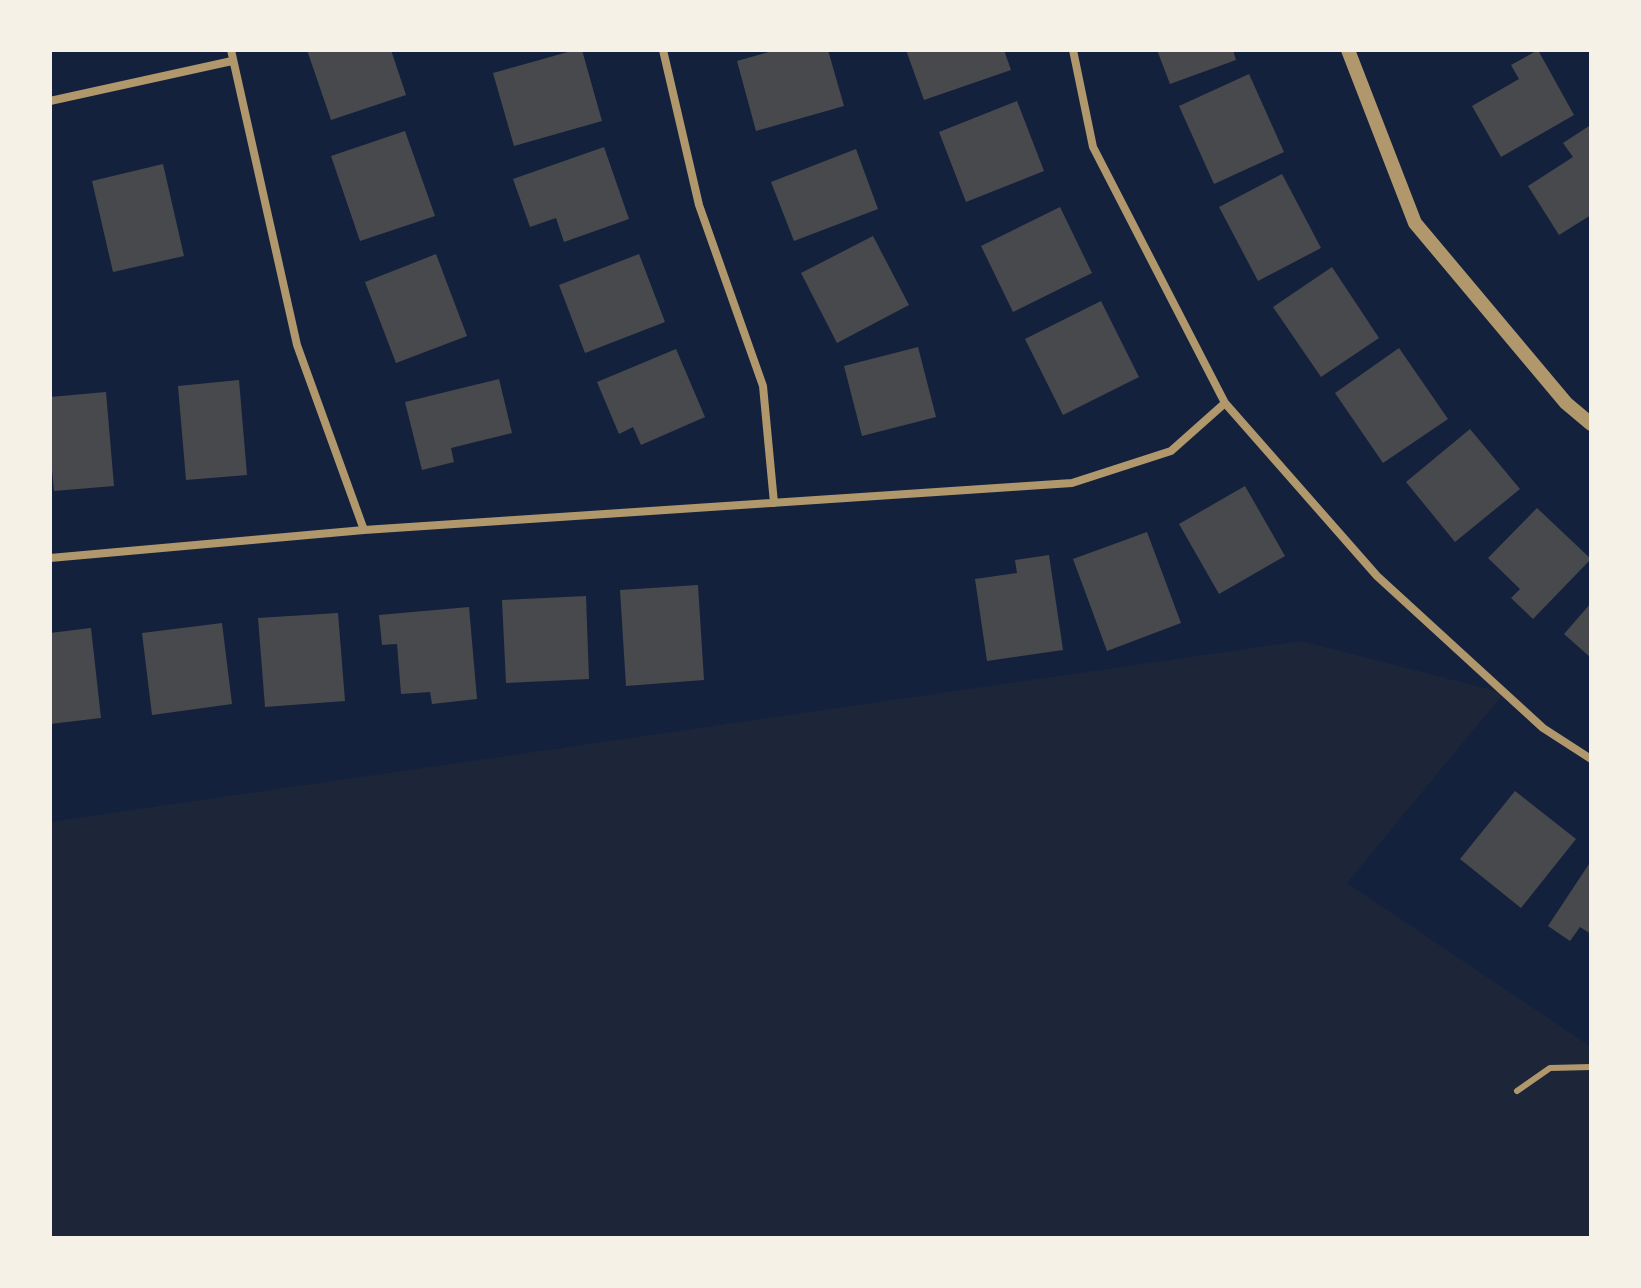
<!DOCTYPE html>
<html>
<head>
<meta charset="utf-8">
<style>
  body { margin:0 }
  #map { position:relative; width:1641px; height:1288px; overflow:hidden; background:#14213d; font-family:"Noto Sans",sans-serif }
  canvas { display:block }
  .frame { position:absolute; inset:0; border:52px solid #f6f1e7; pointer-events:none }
</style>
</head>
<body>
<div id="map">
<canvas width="1641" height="1288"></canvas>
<div class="frame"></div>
</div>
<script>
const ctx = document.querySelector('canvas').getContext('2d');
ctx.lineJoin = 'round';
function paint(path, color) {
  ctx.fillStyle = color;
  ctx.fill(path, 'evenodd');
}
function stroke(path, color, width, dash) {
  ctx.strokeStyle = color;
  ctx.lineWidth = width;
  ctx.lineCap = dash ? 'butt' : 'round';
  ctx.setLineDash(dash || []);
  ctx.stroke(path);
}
paint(new Path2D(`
  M1301,641l203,52 -157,190 244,164v191h-1541v-416z`), '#1d2539');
paint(new Path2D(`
  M307,50h84l15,45 -75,25z
  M575,50h7l20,71 -88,25 -21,-73z
  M776,50h52l16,56 -88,25 -19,-70z
  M906,50h98l7,20 -87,30z
  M1157,50h76l3,10 -66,24z
  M1538,50l36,65 -73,42 -29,-51 47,-27 -8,-14z
  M1249,74l35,78 -70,32 -35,-78z
  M1017,101l27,70 -78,31 -27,-70z
  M1589,126l2,3v86l-32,20 -31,-49 45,-29 -10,-14z
  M405,131l30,85 -75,25 -29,-85z
  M604,147l25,72 -65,23 -8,-24 -26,9 -17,-48z
  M856,149l22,60 -84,32 -23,-59z
  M163,164l21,92 -71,16 -21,-91z
  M1282,174l39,74 -63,33 -39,-74z
  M1060,207l32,66 -79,39 -32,-66z
  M873,236l36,69 -72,38 -36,-70z
  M436,254l31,82 -71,27 -31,-81z
  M639,254l26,68 -80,31 -26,-68z
  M1332,267l47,71 -58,39 -48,-70z
  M1101,301l38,76 -76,38 -38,-76z
  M918,347l18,70 -74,19 -18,-70z
  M1399,348l49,71 -65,44 -48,-70z
  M676,349l29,68 -64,28 -8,-18 -14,7 -22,-52z
  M499,379l13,54 -61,15 3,14 -32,8 -17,-68z
  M239,380l8,95 -61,5 -8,-94z
  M106,392l8,94 -60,5 -4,-43v-51z
  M1470,429l50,60 -65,53 -49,-60z
  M1245,486l40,70 -66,38 -40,-70z
  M1537,508l54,51 -58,60 -22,-21 9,-9 -32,-31z
  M1147,532l34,91 -74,28 -34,-92z
  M1049,555l14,95 -76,11 -12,-82 42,-6 -2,-13z
  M698,585l6,95 -78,6 -6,-96z
  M586,596l3,83 -83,4 -4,-83z
  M1591,603v55l-27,-24z
  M469,607l8,92 -45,5 -2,-12 -29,2 -4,-50 -15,1 -3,-30z
  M338,613l7,88 -80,6 -7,-89z
  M222,623l10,81 -80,11 -10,-82z
  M91,628l10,90 -51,6v-91z
  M1515,791l61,48 -55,69 -61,-49z
  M1591,861v73l-11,-7 -10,14 -22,-15z`), '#48494c');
stroke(new Path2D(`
  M1517,1091l33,-23 41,-1`), '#b1986c', 6);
stroke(new Path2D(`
  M231,50l66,295 67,185
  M663,50l36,155 64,181 11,117
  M1073,50l20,97 132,256 152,173 166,152 48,31
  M50,101l182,-40
  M50,558l314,-28 708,-47 99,-32 54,-48`), '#b1986c', 8);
stroke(new Path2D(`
  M1348,50l67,173 151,180 25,21`), '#b1986c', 14);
</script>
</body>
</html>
